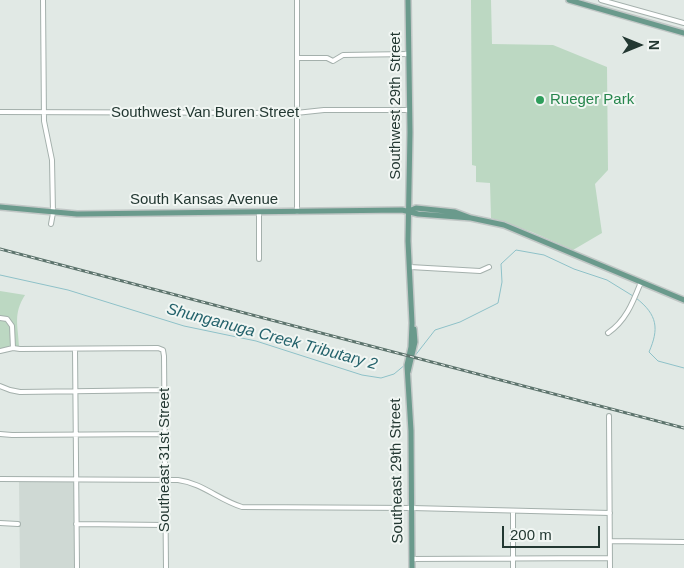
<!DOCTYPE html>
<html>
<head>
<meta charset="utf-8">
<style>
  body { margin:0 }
  #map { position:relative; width:684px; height:568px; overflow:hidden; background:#e1e9e5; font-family:Arial,sans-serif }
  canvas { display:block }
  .north { position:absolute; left:614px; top:20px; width:50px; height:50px; -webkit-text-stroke:4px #f1f6f3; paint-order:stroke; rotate:90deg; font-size:14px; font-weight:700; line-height:20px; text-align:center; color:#233832 }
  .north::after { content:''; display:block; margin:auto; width:18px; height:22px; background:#233832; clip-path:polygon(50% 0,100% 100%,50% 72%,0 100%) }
  .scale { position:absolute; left:502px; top:526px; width:98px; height:22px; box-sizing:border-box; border:2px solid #233832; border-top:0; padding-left:6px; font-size:15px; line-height:18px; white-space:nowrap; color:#233832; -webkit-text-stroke:4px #f1f6f3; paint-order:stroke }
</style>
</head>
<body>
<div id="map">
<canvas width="684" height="568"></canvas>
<div class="north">N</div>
<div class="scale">200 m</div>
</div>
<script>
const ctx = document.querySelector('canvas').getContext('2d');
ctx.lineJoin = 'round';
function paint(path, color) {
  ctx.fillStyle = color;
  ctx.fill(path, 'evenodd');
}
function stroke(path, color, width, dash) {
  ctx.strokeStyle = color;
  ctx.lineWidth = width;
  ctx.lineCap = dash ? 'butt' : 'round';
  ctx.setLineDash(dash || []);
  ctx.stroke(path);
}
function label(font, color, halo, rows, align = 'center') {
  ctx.font = font + ' Arial,sans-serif';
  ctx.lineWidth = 4;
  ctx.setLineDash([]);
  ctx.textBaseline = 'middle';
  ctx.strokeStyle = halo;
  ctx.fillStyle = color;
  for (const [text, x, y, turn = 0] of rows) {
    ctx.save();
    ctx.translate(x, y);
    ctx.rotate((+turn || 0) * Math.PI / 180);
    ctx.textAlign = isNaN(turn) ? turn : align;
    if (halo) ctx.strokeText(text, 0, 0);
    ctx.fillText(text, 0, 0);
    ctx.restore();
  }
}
paint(new Path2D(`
  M19,481l55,1 1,86h-55z`), '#cfd9d4');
paint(new Path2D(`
  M471,0h20l1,44 61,1 54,22 1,103 -13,14 7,49 -29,17 -41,-18 -41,-14 -1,-35 -14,-1v-16l-4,-1z
  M0,291l25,4c-12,19 -7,30 -6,51l-19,3z`), '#bcd8c2');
stroke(new Path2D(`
  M0,275l68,15 116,36 72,15 106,34 19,3 13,-4 12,-10
  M636,298c22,17 23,31 13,54l9,9 26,7
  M414,357l21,-27 25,-8 38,-19 4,-21 -1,-18 15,-14 28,5 30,14 33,11 26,16`), '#8ec1c8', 1);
const minor = new Path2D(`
  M43,0l1,121 8,39 1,53 -2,11
  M601,0l83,23
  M297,58h30l6,3 10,-6 66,-1
  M0,112l296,1 28,-3h86
  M297,212v-212
  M259,213v46
  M410,267l70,4 9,-4
  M0,318l7,1 5,7 1,22
  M608,333c18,-12 25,-31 33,-51
  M75,349l2,219
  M0,351l13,-3 7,1 138,-1 5,2 1,6 2,212
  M0,386l10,4 10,2 145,-2
  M609,416l1,152
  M0,434l12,1 153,-1
  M0,479l178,1c24,3 41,20 64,27l170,1 198,5
  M513,511v57
  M0,523l18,1
  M76,524l89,1
  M610,541l74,1
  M412,559l198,-1`);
const major = new Path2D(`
  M408,0l2,132 -2,109 4,82 -1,24 -4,18 4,66 1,137
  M569,0l115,33
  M0,207l77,7 325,-4 16,4 53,4
  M409,211l7,-3 39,4 16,6 33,7 180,75
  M408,372l7,-30 -1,-13`);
stroke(minor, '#a4b0ac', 6);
stroke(major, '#c1c7c6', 8);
stroke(minor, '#fff', 4);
stroke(major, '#6a9a8c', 5);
const rail = new Path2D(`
  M0,249l684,179`);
stroke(rail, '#5d746d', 3);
stroke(rail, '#f1f6f3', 1, [4]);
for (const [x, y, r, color] of [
  [540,100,5,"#2e9e5b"]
]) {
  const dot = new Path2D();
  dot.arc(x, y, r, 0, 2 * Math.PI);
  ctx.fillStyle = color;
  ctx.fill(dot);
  stroke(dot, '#f1f6f3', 2);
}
label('15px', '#27864d', '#f1f6f3', [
  ["Rueger Park",550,100]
], 'left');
label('15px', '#233832', '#f1f6f3', [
  ["Southwest 29th Street",396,106,-90],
  ["Southwest Van Buren Street",205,113],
  ["South Kansas Avenue",204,200],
  ["Southeast 31st Street",165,460,-90],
  ["Southeast 29th Street",397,471,-91]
]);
label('italic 16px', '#25636c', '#f1f6f3', [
  ["Shunganuga Creek Tributary 2",272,337,15]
]);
</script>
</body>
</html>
